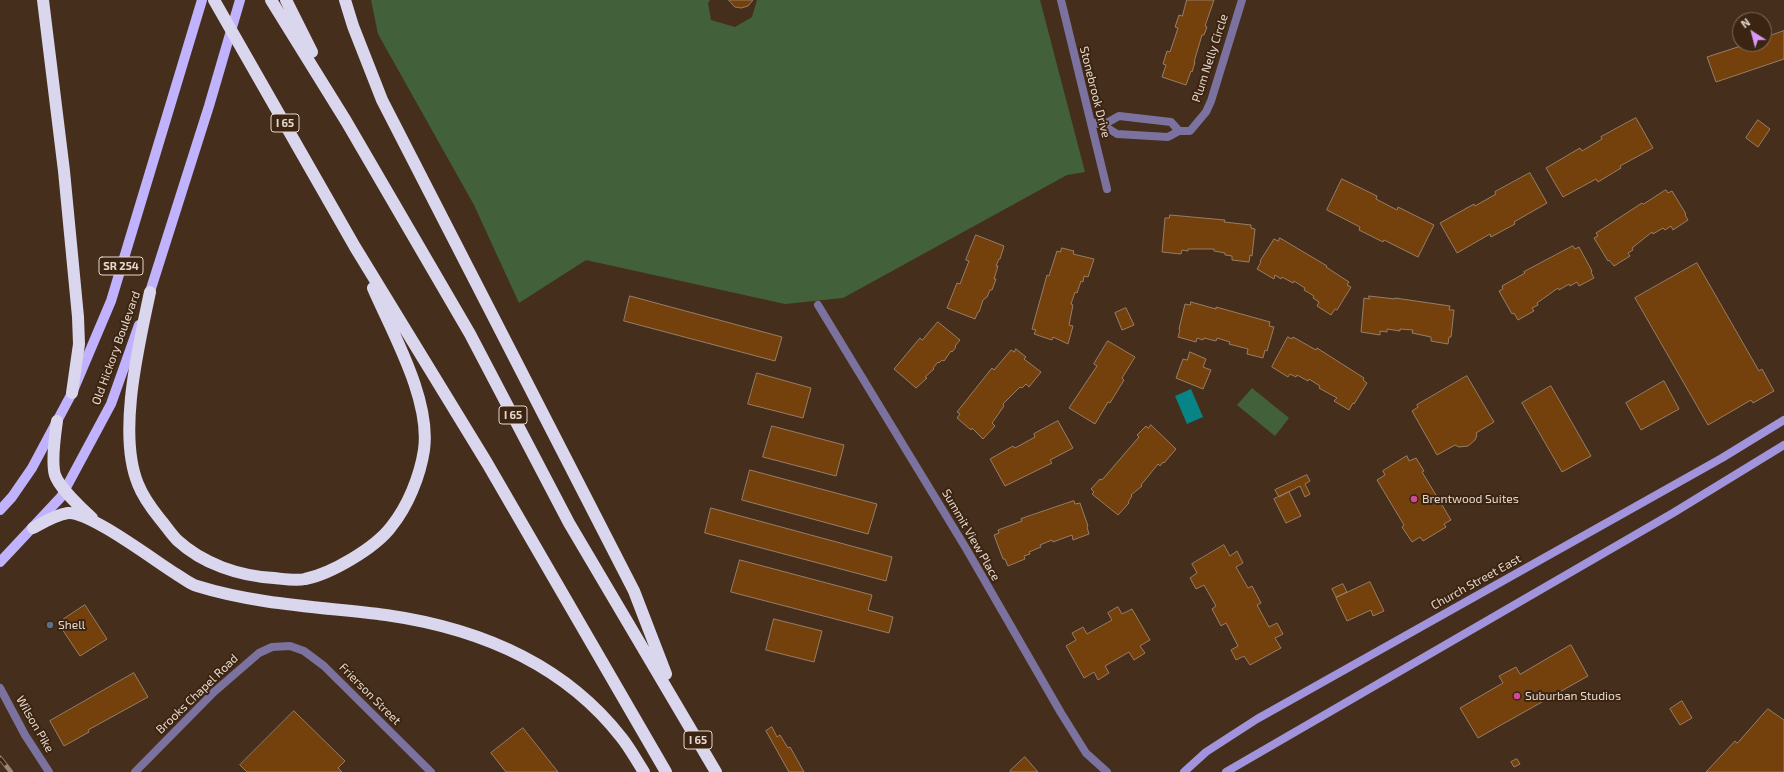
<!DOCTYPE html>
<html>
<head>
<meta charset="utf-8">
<style>
  body { margin:0 }
  #map { position:relative; width:1784px; height:772px; overflow:hidden; background:#452f1c; font-family:"Exo 2",sans-serif }
  canvas { display:block }
  .north { position:absolute; left:1732px; top:12px; width:40px; height:40px; box-sizing:border-box; background:#3b2512; border:1px solid #7f6c5c; border-radius:50%; rotate:324deg; font-size:11px; font-weight:700; line-height:16px; text-align:center; color:#e6d7cc }
  .north::after { content:''; display:block; margin:auto; width:14px; height:18px; background:#d99af7; clip-path:polygon(50% 0,100% 100%,50% 72%,0 100%) }
</style>
</head>
<body>
<div id="map">
<canvas width="1784" height="772"></canvas>
<div class="north">N</div>
</div>
<script>
const ctx = document.querySelector('canvas').getContext('2d');
ctx.lineJoin = 'round';
function paint(path, color) {
  ctx.fillStyle = color;
  ctx.fill(path, 'evenodd');
}
function stroke(path, color, width, dash) {
  ctx.strokeStyle = color;
  ctx.lineWidth = width;
  ctx.lineCap = dash ? 'butt' : 'round';
  ctx.setLineDash(dash || []);
  ctx.stroke(path);
}
function label(font, color, halo, rows, align = 'center') {
  ctx.font = font + ' "Exo 2",sans-serif';
  ctx.lineWidth = 4;
  ctx.setLineDash([]);
  ctx.textBaseline = 'middle';
  ctx.strokeStyle = halo;
  ctx.fillStyle = color;
  for (const [text, x, y, turn = 0] of rows) {
    ctx.save();
    ctx.translate(x, y);
    ctx.rotate((+turn || 0) * Math.PI / 180);
    ctx.textAlign = isNaN(turn) ? turn : align;
    if (halo) ctx.strokeText(text, 0, 0);
    ctx.fillText(text, 0, 0);
    ctx.restore();
  }
}
paint(new Path2D(`
  M371,0h339l-2,3 3,17 24,7 17,-10 5,-17h283l45,172 -18,3 -224,123 -58,6 -199,-44 -67,43 -45,-98 -96,-171z
  M1252,388l37,30 -14,18 -38,-31z`), '#42613b');
paint(new Path2D(`
  M1191,389l12,28 -16,7 -12,-28z`), '#068486');
const building = new Path2D(`
  M729,0h24l-5,6 -7,2 -6,-1z
  M1187,0h27l-9,26 2,1 -3,8h-2l-8,27h1l-3,10 -1,-1 -5,14 -24,-8 4,-12 -3,-1 4,-13 3,1 8,-24 -3,-1 4,-12 3,1z
  M1784,31v28l-68,23 -9,-25 40,-13h17v-6z
  M1636,118l17,30 -33,18 1,2 -23,14 -2,-3 -33,18 -17,-29 34,-20 2,3 20,-12 -1,-2z
  M1758,120l12,9 -12,18 -12,-9z
  M1530,173l17,30 -33,19 1,2 -24,13 -1,-3 -33,19 -17,-30 34,-19 1,2 21,-12 -1,-2z
  M1342,179l35,17 -1,3 21,11 1,-3 36,18 -16,32 -34,-17 -1,2 -24,-12 1,-3 -33,-17z
  M1666,190l2,3 4,-2 14,23 -1,1 3,5 -15,10 -2,-4 -6,4 -2,-2 -10,6 -1,-2 -20,16 1,2 -5,3 2,3 -16,10 -5,-6 -1,1 -14,-23 4,-2 -2,-3 46,-30 1,1z
  M1170,215l55,5 -1,2 27,3v3l4,1 -3,27 -2,-1 -1,7 -17,-2v-4l-7,-1v-2l-11,-2v-2h-26v2l-6,-1 -1,4 -19,-2 3,-34h4z
  M976,235l28,11 -4,13h-1l-3,7h2l-4,13h2l-4,11h-2l-3,7 -4,3 -4,12h-1l-3,7 -28,-11 10,-25 3,1 9,-23 -3,-1z
  M1280,238l47,28 -1,1 23,15 -2,3 4,2 -14,23 -2,-1 -4,6 -14,-9 2,-4 -6,-4 1,-2 -10,-6 1,-2 -11,-7 -1,2 -11,-6 -1,2 -6,-4 -1,4 -17,-10 4,-7 -1,-1 14,-22 4,2z
  M1573,246l2,3 4,-2 13,24 -1,1 3,6 -15,8 -2,-4 -7,4 -1,-2 -10,6 -1,-2 -21,15 1,2 -6,3 2,3 -16,9 -4,-7 -2,1 -13,-23 4,-2 -1,-3 23,-13 -1,-1z
  M1062,248l12,3 -1,3 21,5 -6,18 -4,-1 -1,6 -2,-1 -4,12 -2,-1 -4,12 2,1 -4,20 4,1 -5,18 -15,-7 -1,3 -18,-6 2,-4 -4,-1 15,-54 2,1 8,-25 3,1z
  M1697,263l62,108 3,-2 12,22 -21,12 -2,-3 -43,25 -73,-127z
  M630,296l152,41 -7,24 -151,-40z
  M1369,296l26,3v-1l55,8 -1,4h5l-3,27h-2l-1,7 -17,-3v-4l-19,-4 1,-3 -13,-1v2l-13,-2v3l-7,-1v4l-19,-3 3,-34 5,1z
  M1191,302l25,7v-2l54,15 -1,4 5,1 -7,24 -2,-1 -2,8 -16,-4 1,-5 -19,-5 1,-2 -13,-4 -1,3 -12,-3 -1,2 -6,-2 -1,4 -18,-5 2,-7 -1,-1 6,-25 5,1z
  M1126,308l8,17 -12,5 -7,-17z
  M938,322l22,18 -5,6 1,1 -4,5 -1,-1 -7,10 -2,-1 -3,3 -1,-1 -5,6 1,1 -9,8 2,1 -11,10 -22,-19 26,-31 2,2z
  M1288,337l4,2 1,-2 23,13 1,-2 47,30 -1,2 4,3 -13,21 -1,-1 -4,7 -15,-9 3,-3 -18,-10 1,-2 -11,-7 -1,2 -11,-6 -1,2 -6,-3 -2,3 -16,-10z
  M1108,341l27,16 -13,21 2,2 -14,23 -2,-1 -13,22 -26,-16 28,-42 -3,-2z
  M1016,349l10,8 -2,2 17,13 -12,15 -3,-3 -4,4 -2,-1 -17,17 1,2 -12,17 3,3 -12,13 -11,-11 -1,2 -14,-12 3,-4 -3,-2 35,-44 2,2 17,-20 3,2z
  M1190,352l16,7 -3,8 8,3 -8,19 -27,-11 7,-19 4,1z
  M757,373l54,15 -8,30 -55,-14z
  M1467,376l27,46 -18,11 1,2 -2,5 -7,6 -9,1 -4,-2 -18,10 -25,-44 6,-4 -1,-2z
  M1664,381l15,28 -38,21 -15,-27z
  M1551,386l40,70 -29,16 -40,-69z
  M1058,421l15,27 -23,12 2,3 -47,23 -15,-27 23,-13 2,2 20,-11 -1,-3z
  M1151,425l25,24 -12,14 -1,-1 -3,4 -2,-2 -17,21 1,1 -11,9 1,1 -4,6 1,1 -11,12 -26,-21 2,-2 -3,-3 9,-10 2,1 37,-43 -2,-2 9,-9 2,2z
  M772,426l72,19 -8,31 -73,-19z
  M1407,456l2,5 7,-3 8,13 -2,1 29,48 -7,4 2,3 -23,14 -3,-4 -8,5 -10,-15 2,-2 -27,-45 8,-5 -2,-4z
  M750,470l127,34 -9,30 -126,-34z
  M1307,475l3,6 -5,3 5,10 -5,3 -5,-11 -21,11 -4,-7z
  M1289,492l12,24 -15,7 -12,-24z
  M1074,501l1,3 5,-1 8,23 -1,1 2,7 -16,6 -1,-5 -19,7 -1,-2 -12,5 1,2 -12,5 1,2 -6,2 1,3 -17,7 -3,-7h-2l-9,-24 5,-2 -1,-3 24,-9 -1,-2z
  M711,508l181,49 -6,24 -181,-48z
  M1224,545l6,11 7,-5 6,12 -7,4 12,21 4,-2 9,17 -4,2 12,22 8,-4 6,11 -8,4 6,10 -31,17 -6,-9 -8,4 -5,-10 7,-4 -12,-23 -5,3 -9,-17 4,-3 -12,-21 -8,4 -6,-11 7,-5 -5,-9z
  M740,560l132,35 -4,15 25,7 -4,16 -158,-41z
  M1370,582l14,29 -11,5 -2,-6 -24,11 -11,-23z
  M1343,584l4,8 -11,5 -4,-8z
  M85,605l22,34 -27,17 -22,-33z
  M1118,607l4,7 10,-5 18,31 -10,6 5,7 -11,7 -5,-8 -24,14 4,7 -11,7 -4,-8 -10,6 -18,-32 10,-6 -4,-7 11,-6 4,7 25,-14 -4,-7z
  M774,619l48,12 -8,31 -48,-12z
  M1571,645l17,31 -110,62 -18,-30 43,-25 -4,-7 17,-9 4,7z
  M134,673l14,24 -60,33 1,2 -25,14 -14,-25z
  M1682,701l10,17 -12,7 -10,-16z
  M1768,709l16,11v52h-78l29,-31 2,2z
  M294,711l51,50 -7,7 4,4h-95l-7,-7z
  M772,727l5,10 3,-2 8,13 2,-1 14,25h-15l-23,-41z
  M523,728l35,44h-52l-15,-19z
  M1025,757l13,15h-27l-1,-1z
  M1517,759l3,5 -6,3 -3,-5z`);
paint(building, '#74410c');
stroke(building, '#977d68', 1);
stroke(new Path2D(`
  M1061,0l46,189
  M1091,122l12,3 14,9 51,3 11,-6h11l16,-19 5,-11 31,-101
  M1103,125l16,-9 52,6 8,9
  M818,305l149,245 94,163 25,40 21,19
  M0,688l25,47 24,37
  M135,772l79,-80 45,-39 13,-6 18,-1 14,5 20,15 107,106`), '#7b72a0', 8);
stroke(new Path2D(`
  M1184,772l22,-20 51,-33 465,-261 62,-38
  M1226,772l447,-259 111,-68`), '#a294dc', 8);
stroke(new Path2D(`
  M148,298l61,-192 31,-106
  M0,510l12,-13 20,-29 40,-75 39,-92 91,-301
  M0,562l61,-65 50,-93 28,-79`), '#c0b2fc', 10);
stroke(new Path2D(`
  M43,0l21,171 14,146 1,27 -7,49
  M214,0l141,247 132,216 179,309
  M271,0l75,121 124,213 99,189 147,249
  M286,0l26,52
  M345,0l8,26 29,74 252,491 32,83
  M150,292c-11,53 -33,141 -12,192 5,13 14,25 22,35 6,7 11,15 17,21 26,24 62,36 97,38 10,1 22,3 31,1 26,-5 70,-31 86,-52 17,-21 29,-51 33,-77 7,-50 -31,-116 -51,-162
  M57,421c-2,14 -6,41 -2,54 4,12 27,34 37,43
  M33,528c11,-6 22,-13 35,-15 21,-2 87,48 108,61 7,4 14,10 21,12 61,19 126,21 189,29 91,13 177,48 235,122 9,11 15,23 23,35`), '#dad6ed', 12);
const rail = new Path2D(`
  M0,758l11,14`);
stroke(rail, '#998778', 4.5);
stroke(rail, '#3b2512', 3, [9]);
for (const [x, y, r, color] of [
  [1414,499,4,"#d1479c"],
  [50,625,4,"#5c6f8a"],
  [1517,696,4,"#d1479c"]
]) {
  const dot = new Path2D();
  dot.arc(x, y, r, 0, 2 * Math.PI);
  ctx.fillStyle = color;
  ctx.fill(dot);
  stroke(dot, '#3b2512', 1.5);
}
for (const [x, y, w] of [
  [285,123,28],
  [121,266,44],
  [513,415,28],
  [698,740,28]
]) {
  const box = new Path2D();
  box.roundRect(x - w / 2, y - 9, w, 18, 3);
  ctx.fillStyle = '#3b2512';
  ctx.fill(box);
  stroke(box, '#e6d7cc', 1);
}
label('bold 11px', '#e6d7cc', null, [
  ["I 65",285,123],
  ["SR 254",121,266],
  ["I 65",513,415],
  ["I 65",698,740]
]);
label('12px', '#e6d7cc', '#3b2512', [
  ["Plum Nelly Circle",1210,58,-72],
  ["Stonebrook Drive",1095,92,76],
  ["Old Hickory Boulevard",116,348,-70],
  ["Summit View Place",971,535,60],
  ["Church Street East",1476,582,-29],
  ["Brooks Chapel Road",197,694,-44],
  ["Frierson Street",370,694,45],
  ["Wilson Pike",35,724,60]
]);
label('12px', '#e6d7cc', '#3b2512', [
  ["Brentwood Suites",1422,499],
  ["Shell",58,625],
  ["Suburban Studios",1525,696]
], 'left');
</script>
</body>
</html>
